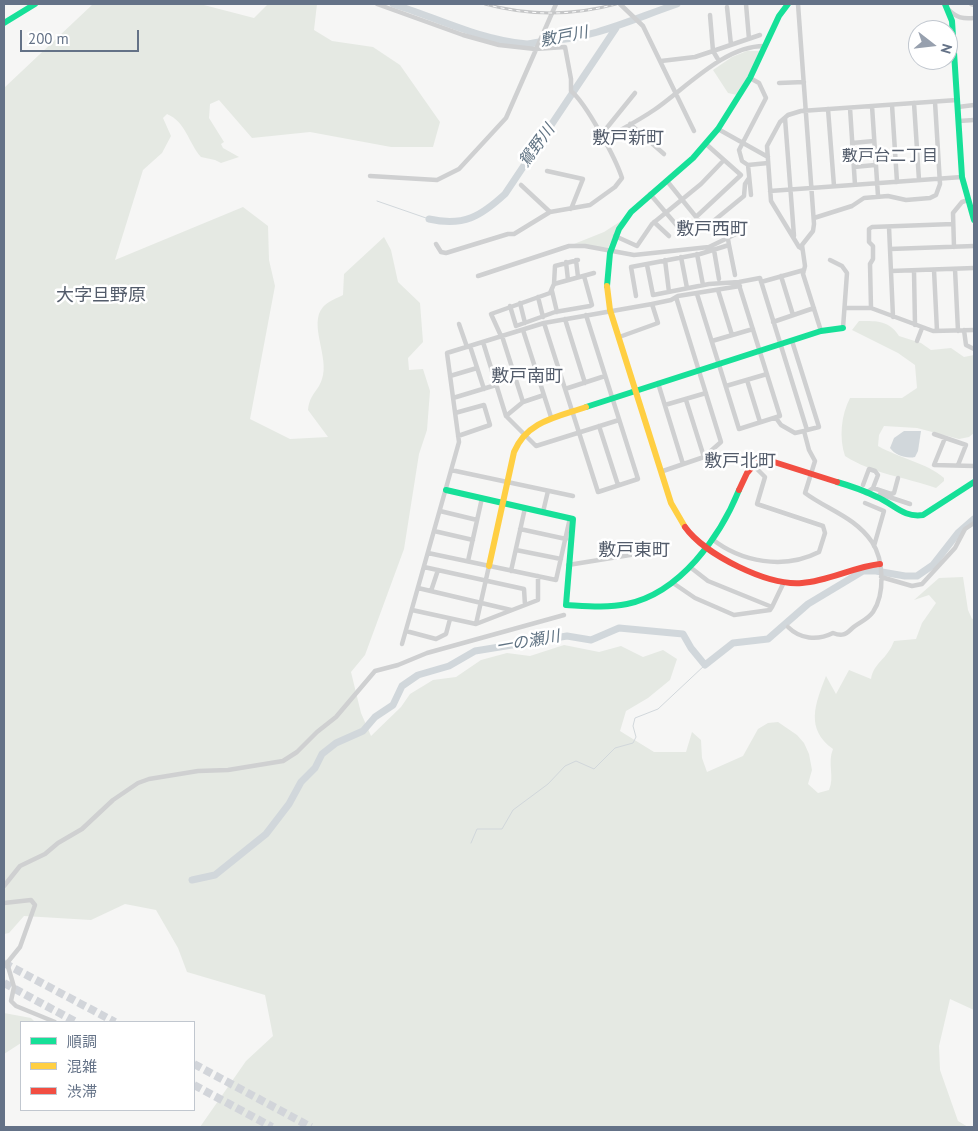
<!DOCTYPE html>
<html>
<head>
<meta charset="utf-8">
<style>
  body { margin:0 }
  #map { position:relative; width:978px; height:1131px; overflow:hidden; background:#f6f6f5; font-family:"PT Sans","Noto Sans JP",sans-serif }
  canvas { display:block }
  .frame { position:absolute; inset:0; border:5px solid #647287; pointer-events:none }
  .legend { position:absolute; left:20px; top:1021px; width:175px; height:90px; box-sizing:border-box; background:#fff; border:1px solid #c1c7cf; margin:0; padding:6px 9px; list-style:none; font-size:15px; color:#647287 }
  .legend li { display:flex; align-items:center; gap:10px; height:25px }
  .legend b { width:25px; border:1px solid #c1c7cf }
  .north { position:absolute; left:908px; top:20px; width:50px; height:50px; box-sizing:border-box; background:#fff; border:1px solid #c1c7cf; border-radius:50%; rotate:106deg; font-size:14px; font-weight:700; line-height:20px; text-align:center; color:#647287 }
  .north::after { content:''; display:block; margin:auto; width:18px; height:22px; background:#97a0ae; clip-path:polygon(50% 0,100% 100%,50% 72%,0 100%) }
  .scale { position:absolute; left:20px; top:30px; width:119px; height:22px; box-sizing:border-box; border:2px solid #647287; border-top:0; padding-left:6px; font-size:15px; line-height:18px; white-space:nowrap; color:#647287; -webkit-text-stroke:4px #fff; paint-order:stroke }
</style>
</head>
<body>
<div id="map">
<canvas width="978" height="1131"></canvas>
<div class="frame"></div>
<ul class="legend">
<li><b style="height:6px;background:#16e098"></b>順調</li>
<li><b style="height:6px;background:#ffcf43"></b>混雑</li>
<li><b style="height:6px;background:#f24e42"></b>渋滞</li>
</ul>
<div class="north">N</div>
<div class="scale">200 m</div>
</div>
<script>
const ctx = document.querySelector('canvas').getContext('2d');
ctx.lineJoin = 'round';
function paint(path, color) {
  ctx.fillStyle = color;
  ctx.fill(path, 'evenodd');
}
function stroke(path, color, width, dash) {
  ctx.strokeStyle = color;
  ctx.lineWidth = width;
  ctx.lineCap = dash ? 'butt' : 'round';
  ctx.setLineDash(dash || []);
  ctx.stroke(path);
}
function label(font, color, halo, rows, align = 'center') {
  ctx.font = font + ' "PT Sans","Noto Sans JP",sans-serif';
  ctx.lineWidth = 5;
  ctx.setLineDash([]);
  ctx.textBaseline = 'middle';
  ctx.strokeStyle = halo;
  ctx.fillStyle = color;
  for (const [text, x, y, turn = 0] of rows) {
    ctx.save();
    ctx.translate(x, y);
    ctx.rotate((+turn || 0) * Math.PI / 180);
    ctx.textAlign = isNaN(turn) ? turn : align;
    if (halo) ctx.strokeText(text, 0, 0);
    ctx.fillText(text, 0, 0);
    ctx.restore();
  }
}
paint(new Path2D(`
  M93,4h107l54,14 14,-14h49l-3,26 18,11 41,6 27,18 40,57 -7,25h-42l-81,-15 -58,6 -33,-38 -9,4 -1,14 15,24 -3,2 2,4 16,9 -18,6 -6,-3 -14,-3c-13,-15 -15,-35 -34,-43l-4,4 8,18 -9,17 -19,17 -28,90 128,-53 25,19 1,34 6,26 -25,133 40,20 38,-2 -20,-27c2,-17 10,-18 14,-31 8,-21 -14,-55 1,-72 4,-5 14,-9 20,-12l1,-21 40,-37 7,13 7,32 22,21 3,39 -15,16 1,12 14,-1 7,22 -3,39 -8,24 -15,95 -39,106 -14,17 10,41 10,23 30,-29 9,-13 23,-14 23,-3 25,-17 26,-7 23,3 34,-11 35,7 22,-6 22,11 20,-7 14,9 -7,21 -22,18 -22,13 -6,20 34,21h32l6,-20 9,8 1,18 5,14 36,-16 15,-27 10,-6 10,-1 19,13 7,8 5,11 3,16 -4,14 10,9 11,-3c6,-13 -2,-27 4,-41 -28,-20 -18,-45 -7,-73l10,18 13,-24 22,9c3,-17 16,-19 23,-38l22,-2 6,-16 14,-20 -7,-8 -15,5 25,-22 24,-1 5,33 4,9 2,-1v392l-24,-11 -11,47 1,24 18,51 10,6h-768l46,-66 27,-25 -8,-41 -78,-23 -9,-24 -22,-38 -31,-6 -34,16 -67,-4 -15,17 -5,1v-846z
  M747,51h13v3l-23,41 -9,-2 -15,-23 19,-13z
  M621,221l-13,27 -34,-4 30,-12z
  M859,321c17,0 30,-1 40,15l22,7 10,7 20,-2 13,9 10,-2v78l-5,4 -10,2 -42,-11 -33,-2 -5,9 -1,11c21,12 49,17 66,32v3l-8,7c-31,-11 -63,-14 -91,-32 -6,-18 -4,-41 5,-58h52l15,-10 -2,-23 -17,-12 -46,-23z
  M4,1013l27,5 4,4h-14v21l-17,11z`), '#e5e9e3');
paint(new Path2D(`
  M904,431h17l-3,20 -3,6c-9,2 -20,-2 -25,-9l4,-10z`), '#d1d7db');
stroke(new Path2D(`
  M377,201l52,18
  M471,843l6,-14h25l11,-19 35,-26 17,-18 11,-5 18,8 21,-21 18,-5 3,-6 -3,-11 2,-8 23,-9 47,-44`), '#d1d7db', 1);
stroke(new Path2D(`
  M393,4c44,14 87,36 134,40 6,0 13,-3 19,-3 46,-2 87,-22 131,-37
  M429,219c35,8 52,-3 76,-25l111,-166
  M192,880l23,-5 51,-41 23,-30 12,-22 14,-14 7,-14 14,-11 27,-12 12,-14 18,-12 9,-19 16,-11 31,-9 26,-15 92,-15 24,4 28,-12 64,6 8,14 14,17 28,-22 35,-4 40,-35 55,-33h13l29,5h12l16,-11 25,-32 16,-14`), '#d1d7db', 7);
stroke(new Path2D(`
  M4,963l111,59
  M4,983l72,39
  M194,1064l117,63
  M194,1085l78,42`), '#d2d5da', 8, [8, 4]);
stroke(new Path2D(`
  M377,4l86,31 36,10 36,4 30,-2 6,32v12c15,12 45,68 51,87l-7,9 -25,18 -40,7 -36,22h-6l-62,19 -5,-1 -5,-8
  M620,4l23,22 51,105
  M746,4l3,35
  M798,4l16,220 -1,7 -11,14 3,21 -2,8 18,57
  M971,4l3,1
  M727,7l4,38
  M949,10c8,8 14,9 25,8
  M661,61l34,-4 18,-6 -3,-36
  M719,61l-6,-10 47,-16
  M750,78l9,5 7,15 -27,52 3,11 6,4 20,-2
  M779,83l25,-1
  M914,103l5,77
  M892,105l5,77
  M872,106l6,90
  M958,107l16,-2
  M850,108l5,77
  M828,109l6,77
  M785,118l9,118
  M959,121l15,-1
  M630,124l34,30
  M718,129l50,28
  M601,135l34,-42
  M603,140c17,-10 35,-19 51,-30 32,-22 71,-65 111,-64
  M852,143l22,-2
  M748,165l3,30
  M854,167l21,-2
  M547,171l36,8 -12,30
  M370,176l67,4 22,-11 47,-51 50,-114
  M667,181l38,47 39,-32 1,-12 4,-6
  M521,185l29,27
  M770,191l192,-14
  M650,194l29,34
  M696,217l45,-42 -35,-31
  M814,218l38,-12 12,-8 24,-2 18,4 24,-2 6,-3 4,-11 -5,-82
  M654,222l15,14
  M889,227l4,90
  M615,236l22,10 15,-22 49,-40 23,-24
  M729,245l6,30
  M954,247l-1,-34 9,-11 6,-2
  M802,249l-3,-2 -28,-46 -4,-55 13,-24 8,-7 13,-4 156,-11
  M890,249l84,-3
  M714,250l5,29
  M697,254l6,31
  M681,257l6,31
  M576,260l2,17
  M665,260l4,32
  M830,260l12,6 5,7 -4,55
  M566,262l2,18
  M647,265l6,30 56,-11 30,-2 21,-4 47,152 12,-3 -27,-86
  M955,269l3,62
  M934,270l3,61
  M891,271l83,-3
  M914,271l1,54
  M478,276l91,-30h16l49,9 75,-8 33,-16
  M781,276l12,39
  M761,282l43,-12
  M554,284l1,-18 23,-6
  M718,290l14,45
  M552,291l5,21
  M697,294l42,135 41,-13 -41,-131
  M636,296l-5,-29 69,-13 29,-9 -1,-6
  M538,297l5,20
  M520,303l5,20
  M510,306l6,20 39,-14 35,-6 2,-1 -8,-29
  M845,308h26l62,23 41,-1
  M871,308l-1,-44 3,-5v-13l-4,-4v-13l3,-2 81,-3
  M565,319l20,64
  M773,322l41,-14
  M544,323l54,169 40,-13 -52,-164
  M459,324l8,23
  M523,330l28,87
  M964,330l2,15 8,4
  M501,336l-10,-22 59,-21 4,-9 40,-11
  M502,336l21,66
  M622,336l36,-13 -6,-19
  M712,341l41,-12
  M917,341l5,-13
  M483,342l23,74 30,30 83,-26
  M470,346l14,43
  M450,376l27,-8
  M747,380l13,42
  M658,383l25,81
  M726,386l41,-12
  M565,389l40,-13
  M453,398l43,-13
  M686,400l18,57
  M665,405l41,-12
  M455,413l29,-8 6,20 -32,11
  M506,416l17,-14 21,-7
  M776,418l5,7 14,8 9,-2 5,19 6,11 -10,32c23,17 50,24 67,49 12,18 13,52 1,70 -5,7 -11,9 -18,14 -8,6 -10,12 -22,7 -16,8 -33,6 -45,-6
  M599,426l19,59
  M934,434l32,11 -8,20
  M945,438l-11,27 40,1
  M451,470l122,26
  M663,471l41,-14 17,-15 -45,-145
  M863,485l6,-16 6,2 3,4 -5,13 -7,5
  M873,488l18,6 3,-1 4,-15
  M878,497l2,-3 30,10
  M865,503l19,8 -10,35
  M440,511l37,9
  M543,512l5,-21
  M520,529l46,10
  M434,531l39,9
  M712,539c29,23 72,31 107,13l6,-19 -2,-7 -66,-22 8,-27 -12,-12
  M516,550l45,9
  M428,553l128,27 14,-62
  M468,561l14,-63
  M568,565l93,-15
  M424,567l100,22 1,16
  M690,567l18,14 64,26 12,-25
  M511,571l14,-63
  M881,577l31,9 10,-2 33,-36 10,-19 9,-6
  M673,583l22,15 39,17 36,-5 2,-3
  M418,588l93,22
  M431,591l7,-21
  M412,610l64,14 62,-24v-24
  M476,624l13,-58
  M406,631l30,8 10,-5 4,-15
  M402,644l57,-202 -12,-89 97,-30 108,-19 19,-4 7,-4 62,-10
  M4,886l16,-20 25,-12 13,-11 24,-14 31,-29 25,-17 11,-4 49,-8 30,-1 55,-9 14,-9 20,-20 19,-15 39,-46 23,-6 29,-12 137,-38
  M4,903l27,-3 4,5 -15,42 -13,16 7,24 -3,14 5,5 39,16`), '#cfd0d1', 4.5);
stroke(new Path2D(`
  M945,4l7,17 10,156 12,43
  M4,23l31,-19
  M607,286l3,-33 9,-24 12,-17 62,-54 25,-29 32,-51 29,-62 9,-12
  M586,407l235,-76 22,-3
  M837,482c14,4 28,9 40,15 17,7 26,21 46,18l51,-33
  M446,490l127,29 -7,86c20,1 41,3 61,-1 53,-11 93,-67 112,-114`), '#16e098', 6);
stroke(new Path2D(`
  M607,286l3,24 61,193 14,24
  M489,566l25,-114c13,-31 43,-35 72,-45`), '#ffcf43', 6);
stroke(new Path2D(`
  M739,490l8,-17 10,-12 17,1 63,20
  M685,527c20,28 83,59 117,56 27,-2 51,-16 78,-19`), '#f24e42', 6);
const rail = new Path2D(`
  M485,4c44,12 87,12 131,0`);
stroke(rail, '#c5c6c7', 3);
stroke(rail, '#fff', 1, [4]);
label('italic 16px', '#607383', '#fff', [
  ["敷戸川",564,37,-11],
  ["鴛野川",537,146,-54],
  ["一の瀬川",528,642,-10]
]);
label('16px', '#535c6b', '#fff', [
  ["敷戸台二丁目",890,156]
]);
label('18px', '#535c6b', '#fff', [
  ["敷戸新町",628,139],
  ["敷戸西町",712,230],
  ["大字旦野原",101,296],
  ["敷戸南町",527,377],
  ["敷戸北町",740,462],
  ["敷戸東町",634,551]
]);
</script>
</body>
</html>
